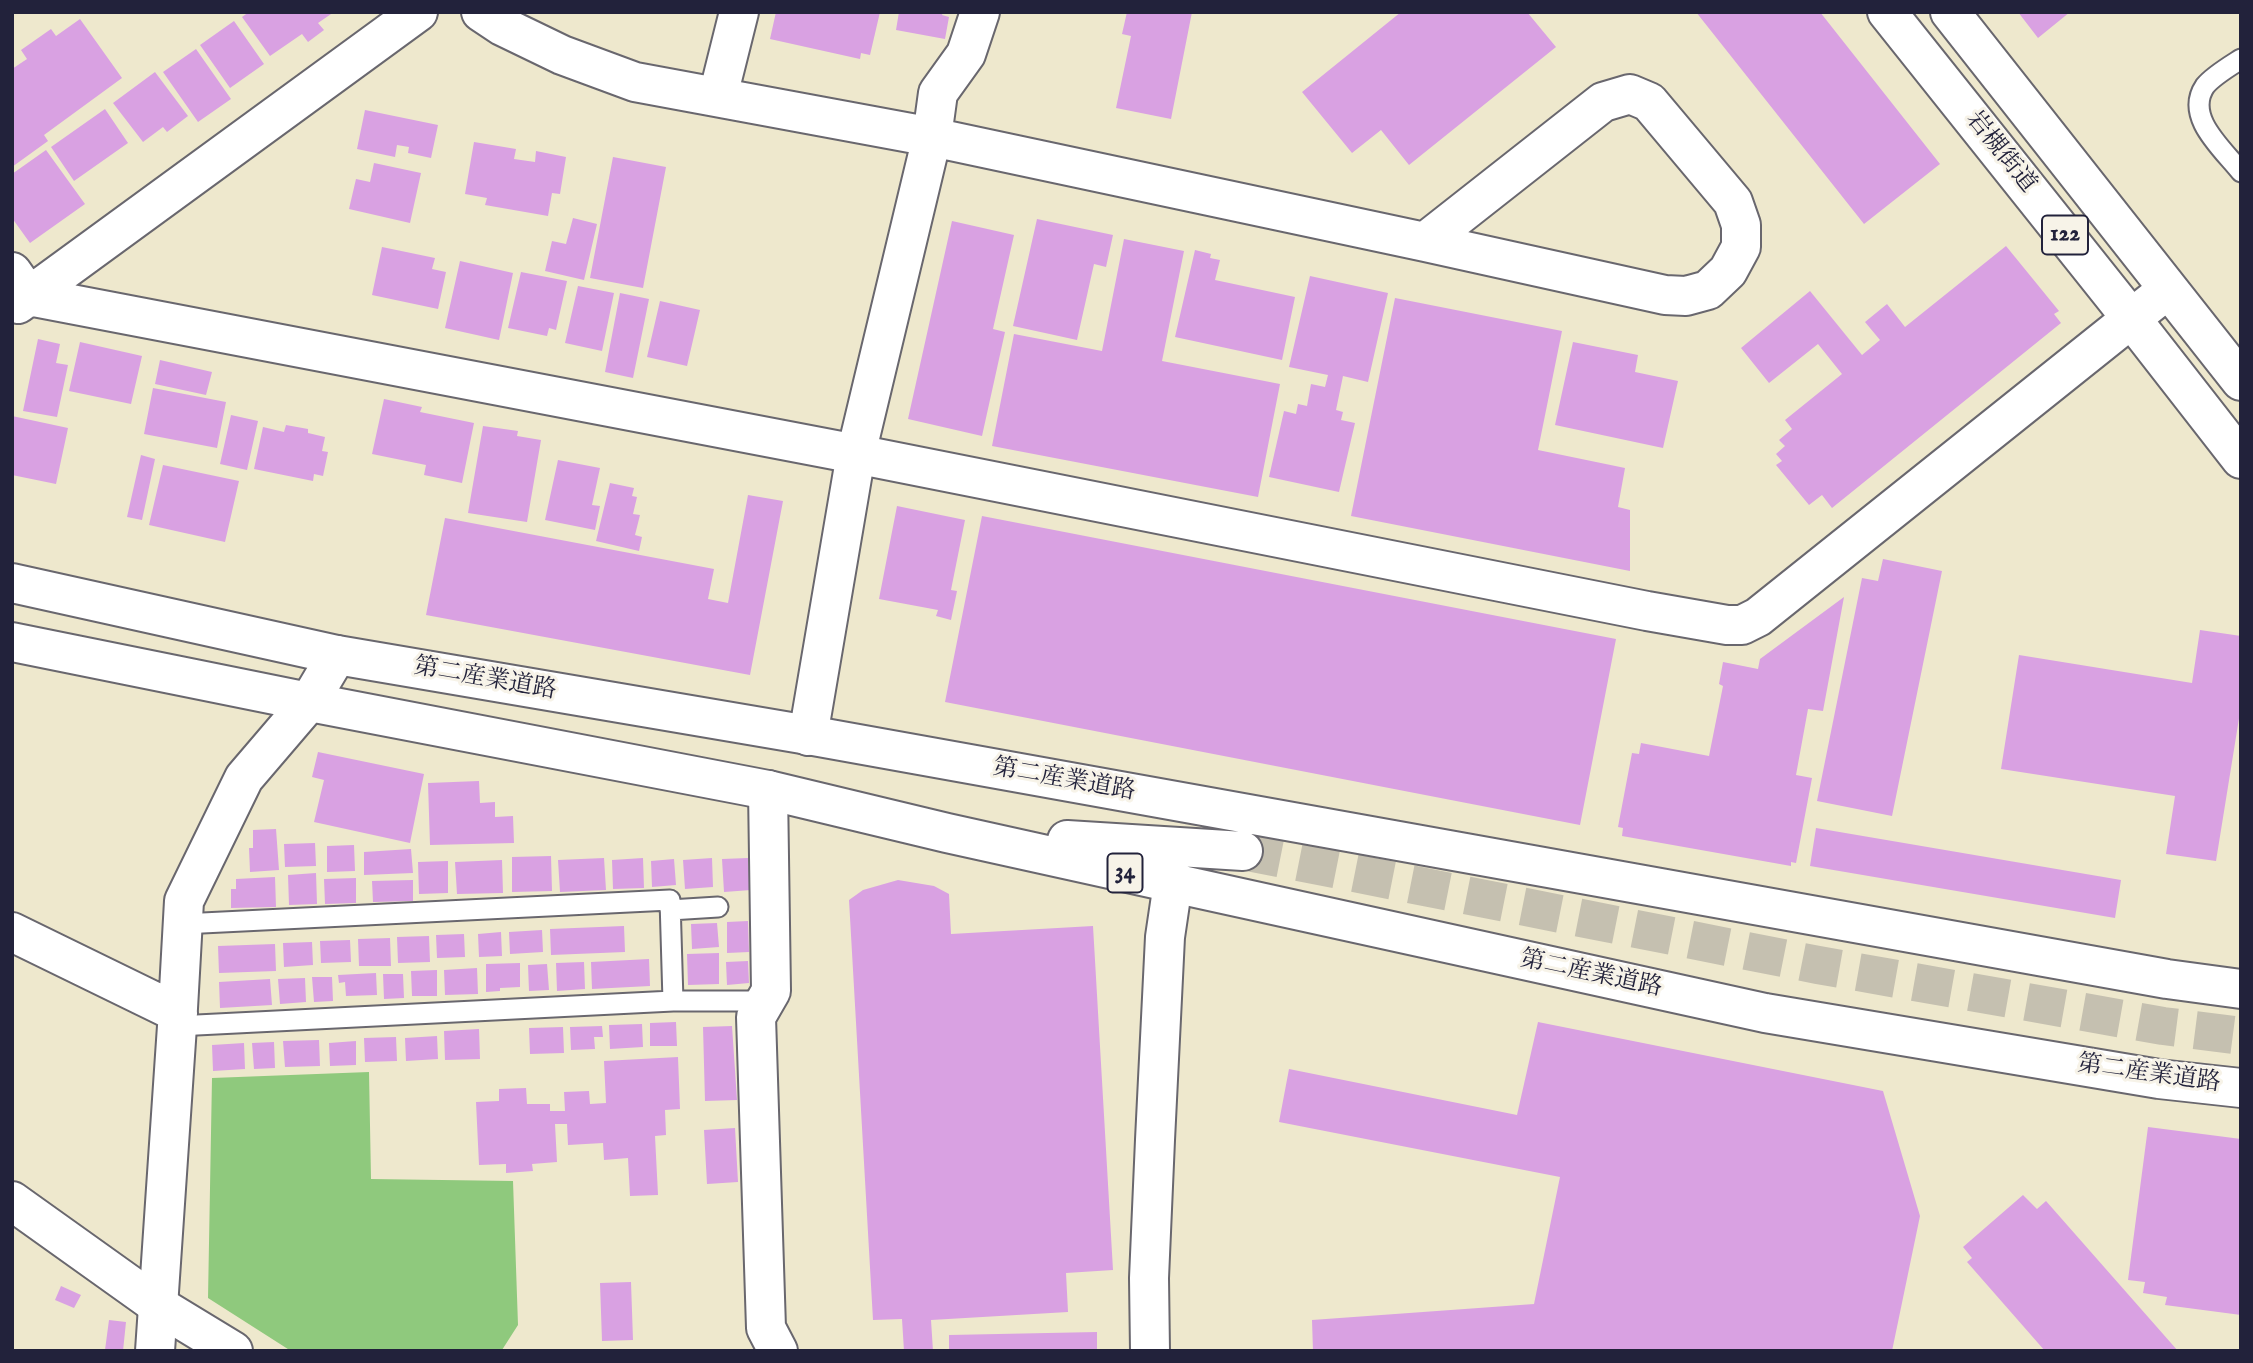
<!DOCTYPE html>
<html>
<head>
<meta charset="utf-8">
<style>
  body { margin:0 }
  #map { position:relative; width:2253px; height:1363px; overflow:hidden; background:#eee8cd; font-family:"IM FELL English",serif }
  canvas { display:block }
  .frame { position:absolute; inset:0; border:14px solid #22223b; pointer-events:none }
</style>
</head>
<body>
<div id="map">
<canvas width="2253" height="1363"></canvas>
<div class="frame"></div>
</div>
<script>
const ctx = document.querySelector('canvas').getContext('2d');
ctx.lineJoin = 'round';
function paint(path, color) {
  ctx.fillStyle = color;
  ctx.fill(path, 'evenodd');
}
function stroke(path, color, width, dash) {
  ctx.strokeStyle = color;
  ctx.lineWidth = width;
  ctx.lineCap = dash ? 'butt' : 'round';
  ctx.setLineDash(dash || []);
  ctx.stroke(path);
}
function label(font, color, halo, rows, align = 'center') {
  ctx.font = font + ' "IM FELL English","Noto Serif JP",serif';
  ctx.lineWidth = 6;
  ctx.setLineDash([]);
  ctx.textBaseline = 'middle';
  ctx.strokeStyle = halo;
  ctx.fillStyle = color;
  for (const [text, x, y, turn = 0] of rows) {
    ctx.save();
    ctx.translate(x, y);
    ctx.rotate((+turn || 0) * Math.PI / 180);
    ctx.textAlign = isNaN(turn) ? turn : align;
    if (halo) ctx.strokeText(text, 0, 0);
    ctx.fillText(text, 0, 0);
    ctx.restore();
  }
}
paint(new Path2D(`
  M369,1072l2,107 142,2 5,144 -16,25 -211,1 -83,-53 4,-220z`), '#8fc97d');
paint(new Path2D(`
  M249,12h85l-16,11 6,7 -16,12 -6,-8 -32,22 -28,-39z
  M776,12h104l-10,43 -9,-2 -1,6 -90,-20z
  M899,12h44l-1,3 7,2 -4,22 -49,-9z
  M1127,12h65l-21,107 -55,-11 15,-72 -9,-2z
  M1401,12h126l29,35 -147,118 -28,-35 -29,23 -50,-61z
  M1696,12h124l120,152 -76,60z
  M2018,12h52l-32,26z
  M80,19l42,59 -78,57 4,6 -36,26v-98l15,-10 -6,-9 30,-21 5,7z
  M234,21l30,43 -34,24 -30,-43z
  M196,49l35,50 -33,23 -35,-50z
  M155,72l33,44 -21,16 -4,-5 -20,15 -30,-39z
  M105,109l23,34 -54,38 -23,-34z
  M365,110l73,15 -7,33 -23,-5 1,-6 -12,-2 -2,12 -38,-8z
  M474,142l42,7 -2,10 21,3 1,-11 30,6 -6,37 -8,-1 -4,23 -63,-11 2,-7 -22,-4z
  M46,150l39,54 -55,39 -18,-25v-44z
  M613,157l53,10 -23,121 -53,-10z
  M374,163l47,10 -11,50 -61,-14 7,-30 14,3z
  M573,218l24,6 -13,56 -39,-9 7,-30 14,3z
  M1037,219l76,16 -7,32 -12,-3 -17,76 -64,-14z
  M952,221l62,14 -21,94 12,3 -23,104 -74,-17z
  M1124,239l60,12 -22,110 118,23 -22,113 -266,-51 22,-112 88,17z
  M2006,246l53,65 -5,3 7,9 -229,185 -10,-13 -13,10 -33,-40 6,-4 -6,-7 9,-8 -6,-6 13,-11 -7,-9 57,-46 -24,-30 -49,39 -28,-35 69,-57 52,64 18,-15 -15,-18 22,-18 18,23z
  M382,247l53,11 -3,11 14,3 -8,37 -66,-14z
  M1195,250l16,4 -1,4 10,2 -5,20 80,17 -13,63 -107,-23z
  M460,261l53,12 -14,67 -54,-12z
  M521,272l46,9 -11,49 -7,-2 -2,8 -39,-8z
  M1310,276l78,17 -20,89 -25,-6 -7,34 7,2 -2,8 14,3 -16,69 -70,-15 15,-66 12,3 2,-10 9,2 4,-22 14,3 3,-12 -39,-8z
  M578,286l36,7 -12,58 -37,-8z
  M620,293l29,6 -16,79 -28,-6z
  M1395,298l167,33 -24,119 87,18 -7,39 12,3v61l-279,-55z
  M660,301l40,9 -13,56 -40,-9z
  M38,339l22,5 -4,19 12,2 -11,52 -34,-6z
  M80,342l62,14 -11,48 -62,-13z
  M1573,342l65,13 -3,17 43,9 -15,67 -108,-23z
  M160,360l52,12 -6,23 -51,-11z
  M153,388l73,14 -9,46 -73,-14z
  M384,399l38,8 -2,5 54,11 -12,60 -38,-8 2,-10 -54,-11z
  M231,415l27,6 -11,49 -27,-6z
  M12,416l56,12 -12,56 -44,-9z
  M286,425l22,4v4l17,4 -3,14 6,1 -5,24 -9,-2 -1,7 -59,-12 9,-42 21,5z
  M483,426l35,5 -1,5 24,4 -14,82 -59,-9z
  M141,455l14,4 -13,61 -15,-3z
  M558,460l42,8 -8,37 8,1 -5,24 -50,-10z
  M163,465l76,16 -14,61 -76,-17z
  M610,483l24,5 -2,8 5,1 -4,17 7,1 -5,20 7,2 -3,14 -43,-10z
  M748,495l35,6 -33,174 -324,-60 19,-97 269,51 -6,30 20,4z
  M897,506l68,14 -14,70 6,1 -6,29 -15,-4 2,-6 -59,-11z
  M982,516l634,123 -36,186 -635,-123z
  M1883,559l59,12 -50,245 -75,-15 45,-223 16,3z
  M1844,597l-21,114 -15,-2 -12,66 16,3 -16,85 -5,-1v4l-169,-30 1,-8 -5,-1 14,-74 7,1 2,-11 68,13 14,-70 -4,-2 4,-22 35,7 2,-10z
  M2200,630l41,6v70l-25,155 -50,-7 9,-58 -174,-27 18,-114 173,28z
  M318,752l106,22 -14,69 -96,-21 10,-42 -12,-3z
  M479,781l1,22 15,-1v15l18,-1 1,27 -84,2 -2,-62z
  M1816,828l305,52 -6,38 -305,-52z
  M276,829l3,41 -29,2 -1,-24h4v-18z
  M315,843l1,23 -31,1 -1,-23z
  M354,845l1,26 -28,1v-26z
  M411,849l2,24 -49,2v-23z
  M551,856l1,35 -40,1v-35z
  M604,858l2,32 -46,2 -2,-32z
  M643,858l1,30 -31,1 -1,-29z
  M712,858l1,29 -28,2 -2,-29z
  M748,858l3,32 -27,2 -2,-33z
  M674,859l2,26 -24,2 -1,-26z
  M502,860l1,33 -46,1 -2,-32z
  M448,861v32l-29,1 -1,-32z
  M316,873l1,31 -28,1 -1,-30z
  M275,877l1,30 -45,1v-19h5v-10z
  M356,878v25l-31,1 -1,-25z
  M413,880v21l-40,1 -1,-21z
  M898,880l36,6 15,8 2,40 142,-8 20,344 -47,3 2,39 -137,8 2,31h-29l-2,-32 -29,1 -24,-420 14,-10z
  M748,921l1,31 -22,1v-31z
  M717,923l2,24 -27,2 -1,-25z
  M624,926l1,26 -74,3 -1,-26z
  M542,930l1,22 -33,2 -1,-22z
  M501,932l1,24 -23,1 -1,-23z
  M464,934l1,23 -28,1 -1,-23z
  M429,936l1,26 -32,1 -1,-26z
  M390,938l1,28h-32l-1,-27z
  M350,940l1,22 -30,1 -1,-22z
  M312,942l1,23 -29,2 -1,-24z
  M275,944l1,27 -57,2 -1,-27z
  M719,953v31l-31,1 -1,-31z
  M649,959l1,27 -58,3 -1,-27z
  M748,961l1,22 -22,2 -1,-23z
  M584,962l1,27 -28,2 -1,-28z
  M520,963v24l-20,1v3l-14,1v-28z
  M547,964l2,26 -20,1 -1,-26z
  M477,968l1,26 -33,1 -1,-25z
  M437,970v26h-25l-1,-25z
  M376,973l1,22 -31,1 -1,-14 -6,1 -1,-8z
  M383,974h20l1,24 -20,1z
  M312,977h20l1,24 -19,1z
  M305,978l1,24 -26,2 -2,-25z
  M270,979l2,26 -52,3 -1,-26z
  M676,1022l1,24h-27v-23z
  M1538,1022l345,69 37,125 -28,135h-579l-1,-31 222,-16 26,-127 -281,-55 10,-53 228,46z
  M642,1024l1,23 -33,2 -1,-24z
  M602,1026l1,11h-9l1,12 -24,1 -1,-23z
  M732,1026l5,74 -32,1 -2,-74z
  M563,1027l1,26 -34,1 -1,-26z
  M479,1029l1,30 -35,1 -1,-29z
  M437,1036l1,23 -32,2 -1,-23z
  M396,1037l1,24 -32,1 -1,-24z
  M319,1040l1,26 -35,1 -2,-26z
  M356,1041v24l-26,1 -1,-23z
  M274,1042l1,26 -21,1 -2,-26z
  M244,1043l1,26 -32,2 -1,-26z
  M678,1057l2,52 -15,1 1,25 -11,1 3,59 -28,1 -2,-38 -24,2 -1,-17 -35,2 -1,-21h-12l2,38 -25,2 1,7 -27,2v-9l-27,1 -3,-63 23,-1v-12l27,-1 1,16h23v7h15l-1,-19 25,-1 1,13 16,-1 -2,-42z
  M2148,1127l93,12v176l-76,-10 2,-8 -24,-4 2,-11 -17,-2z
  M735,1128l3,54 -31,2 -3,-54z
  M2023,1195l14,14 9,-8 132,150h-133l-78,-89 5,-4 -9,-11z
  M631,1282l2,58 -31,1 -2,-58z
  M61,1286l20,9 -7,13 -19,-8z
  M109,1320l17,2 -3,29 -18,-1z
  M1097,1332v19h-148v-16z`), '#d9a1e2');
stroke(new Path2D(`
  M1243,851l575,114 345,61 78,10`), '#c5c0b0', 38, [38, 19]);
const service = new Path2D(`
  M2241,59c-11,7 -28,17 -36,27 -21,31 18,63 36,86
  M670,910l48,-3
  M182,924l488,-24 3,101
  M177,1026l496,-25h92`);
const minor = new Path2D(`
  M718,96l21,-84
  M12,272l17,24 827,158 791,157 80,14h15l16,-8 409,-327
  M18,304l400,-292
  M768,790l3,201 -15,26 10,311 12,23
  M12,932l166,81
  M155,1351l22,-325 7,-125 60,-123 65,-76 28,-47
  M1150,1351l-1,-73 6,-138 10,-203 8,-54`);
const tertiary = new Path2D(`
  M481,12l21,14 60,29 73,27 297,55 493,105 240,53 21,1 22,-6 20,-19 13,-24v-22l-8,-23 -84,-100 -19,-8 -27,8 -178,140
  M808,736l48,-282 76,-317 6,-44 28,-39 14,-42
  M12,1201l147,105 74,45`);
const primary = new Path2D(`
  M12,583l325,72 471,80 1359,244 74,10
  M12,642l297,60 459,88 179,43 226,50 592,130 394,66 82,9
  M1067,840l176,11`);
const trunk = new Path2D(`
  M1887,12l244,306 110,141
  M1950,12l291,369`);
stroke(service, '#69676e', 23);
stroke(minor, '#69676e', 42);
stroke(tertiary, '#69676e', 42);
stroke(primary, '#69676e', 42);
stroke(trunk, '#69676e', 42);
stroke(service, '#fff', 19);
stroke(minor, '#fff', 38);
stroke(tertiary, '#fff', 38);
stroke(primary, '#fff', 38);
stroke(trunk, '#fff', 38);
for (const [x, y, w] of [
  [2065,235,46],
  [1125,873,35]
]) {
  const box = new Path2D();
  box.roundRect(x - w / 2, y - 19.5, w, 39, 5);
  ctx.fillStyle = '#f7f3e8';
  ctx.fill(box);
  stroke(box, '#22223b', 2);
}
label('bold 23px', '#22223b', null, [
  ["122",2065,235],
  ["34",1125,873]
]);
label('24px', '#22223b', '#f7f3e8', [
  ["岩槻街道",2000,153,51],
  ["第二産業道路",485,680,10],
  ["第二産業道路",1064,781,10],
  ["第二産業道路",1591,975,12],
  ["第二産業道路",2149,1075,8]
]);
</script>
</body>
</html>
